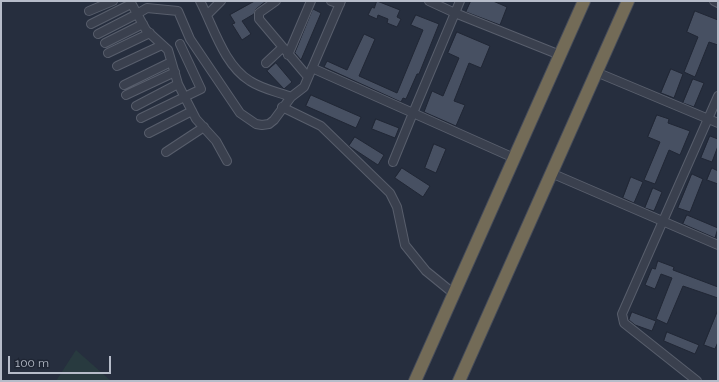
<!DOCTYPE html>
<html>
<head>
<meta charset="utf-8">
<style>
  body { margin:0 }
  #map { position:relative; width:719px; height:382px; overflow:hidden; background:#262e3e; font-family:Raleway,sans-serif }
  canvas { display:block }
  .frame { position:absolute; inset:0; border:2px solid #b6bcc9; pointer-events:none }
  .scale { position:absolute; left:8px; top:356px; width:103px; height:18px; box-sizing:border-box; border:2px solid #b6bcc9; border-top:0; padding-left:5px; font-size:12px; line-height:14px; white-space:nowrap; color:#b6bcc9; -webkit-text-stroke:3px #1e2533; paint-order:stroke }
</style>
</head>
<body>
<div id="map">
<canvas width="719" height="382"></canvas>
<div class="frame"></div>
<div class="scale">100 m</div>
</div>
<script>
const ctx = document.querySelector('canvas').getContext('2d');
ctx.lineJoin = 'round';
function paint(path, color) {
  ctx.fillStyle = color;
  ctx.fill(path, 'evenodd');
}
function stroke(path, color, width, dash) {
  ctx.strokeStyle = color;
  ctx.lineWidth = width;
  ctx.lineCap = dash ? 'butt' : 'round';
  ctx.setLineDash(dash || []);
  ctx.stroke(path);
}
paint(new Path2D(`
  M76,350l35,31h-55z`), '#283a3f');
const building = new Path2D(`
  M255,1h11l-10,8 -2,5 -12,7 9,13 -9,6 -10,-16 3,-1 -5,-8z
  M377,1l23,9 -3,7 4,2 -4,8 -10,-4 1,-4 -10,-4 -1,4 -9,-4 4,-8 2,1z
  M471,1h22l14,6 -7,18 -34,-13z
  M313,9l8,4 -20,47 -6,-7z
  M695,11l23,9v25l-9,-3 -14,35 -11,-5 14,-35 -11,-5z
  M416,15l23,9 -20,50h-2l-11,25 -3,-1 -2,4 -77,-35 3,-6 20,9 17,-36 11,5 -16,37 38,17 26,-63 -12,-5z
  M457,32l33,14 -9,22 -12,-5 -15,38 11,4 -9,21 -32,-14 8,-21 11,5 16,-38 -11,-5z
  M276,63l16,19 -8,7 -17,-18z
  M671,69l12,5 -9,24 -13,-5z
  M693,79l11,4 -10,24 -11,-4z
  M311,95l50,22 -5,11 -50,-22z
  M657,115l12,4 -1,4 22,8 -10,24 -11,-5 -14,34 -11,-4 16,-38 -12,-5z
  M376,119l23,9 -4,10 -23,-9z
  M710,136l8,3v7l-6,16 -11,-4z
  M355,137l29,18 -6,10 -29,-19z
  M434,144l12,5 -10,24 -11,-5z
  M402,168l28,18 -7,11 -28,-19z
  M712,168l6,3v13l-11,-4z
  M692,174l11,5 -13,33 -12,-4z
  M631,177l12,5 -9,21 -11,-5z
  M653,188l9,4 -8,19 -9,-3z
  M687,215l31,13 -3,10 -32,-14z
  M658,261l16,6 -1,3 45,17v11l-35,-12 -16,38 -11,-5 16,-41 -11,-4 -6,15 -10,-4 7,-17 3,1z
  M718,310v32l-3,7 -11,-4z
  M632,312l24,9 -4,10 -17,-6 -6,-5z
  M667,332l32,13 -4,9 -31,-13z`);
paint(building, '#475062');
stroke(building, '#212735', 1);
const minor = new Path2D(`
  M130,1l16,29 22,20 10,34 18,35 20,22 11,20
  M200,1c14,27 24,64 50,80 12,8 28,11 41,16
  M276,1l-17,12v6l49,58
  M331,1l9,3
  M429,1l26,12 105,42
  M460,1l-47,112 101,45
  M714,1l4,2
  M89,11l24,-10
  M207,15l14,-14
  M91,24l40,-20
  M98,34l39,-20 10,-6 31,3 12,28 50,74 16,11 6,1 7,-1 5,-4 17,-23 13,-10 37,-86
  M105,43l38,-19
  M108,53l42,-20
  M288,55l23,-54
  M266,63l16,-15
  M117,66l45,-21
  M312,68l101,45 -20,49
  M596,72l122,51
  M124,85l47,-23
  M126,95l49,-23
  M136,106l42,-22
  M282,107l39,19 69,67 7,14 8,38 21,26 27,22
  M141,118l60,-29 -21,-45
  M149,133l43,-22
  M166,152l38,-25
  M551,173l167,72
  M697,381l-73,-58 -2,-9 96,-218`);
const highway = new Path2D(`
  M415,381l169,-380
  M459,381l169,-380`);
stroke(minor, '#585e6c', 10);
stroke(highway, '#454b59', 14);
stroke(minor, '#3a404e', 8);
stroke(highway, '#736b57', 12);
</script>
</body>
</html>
